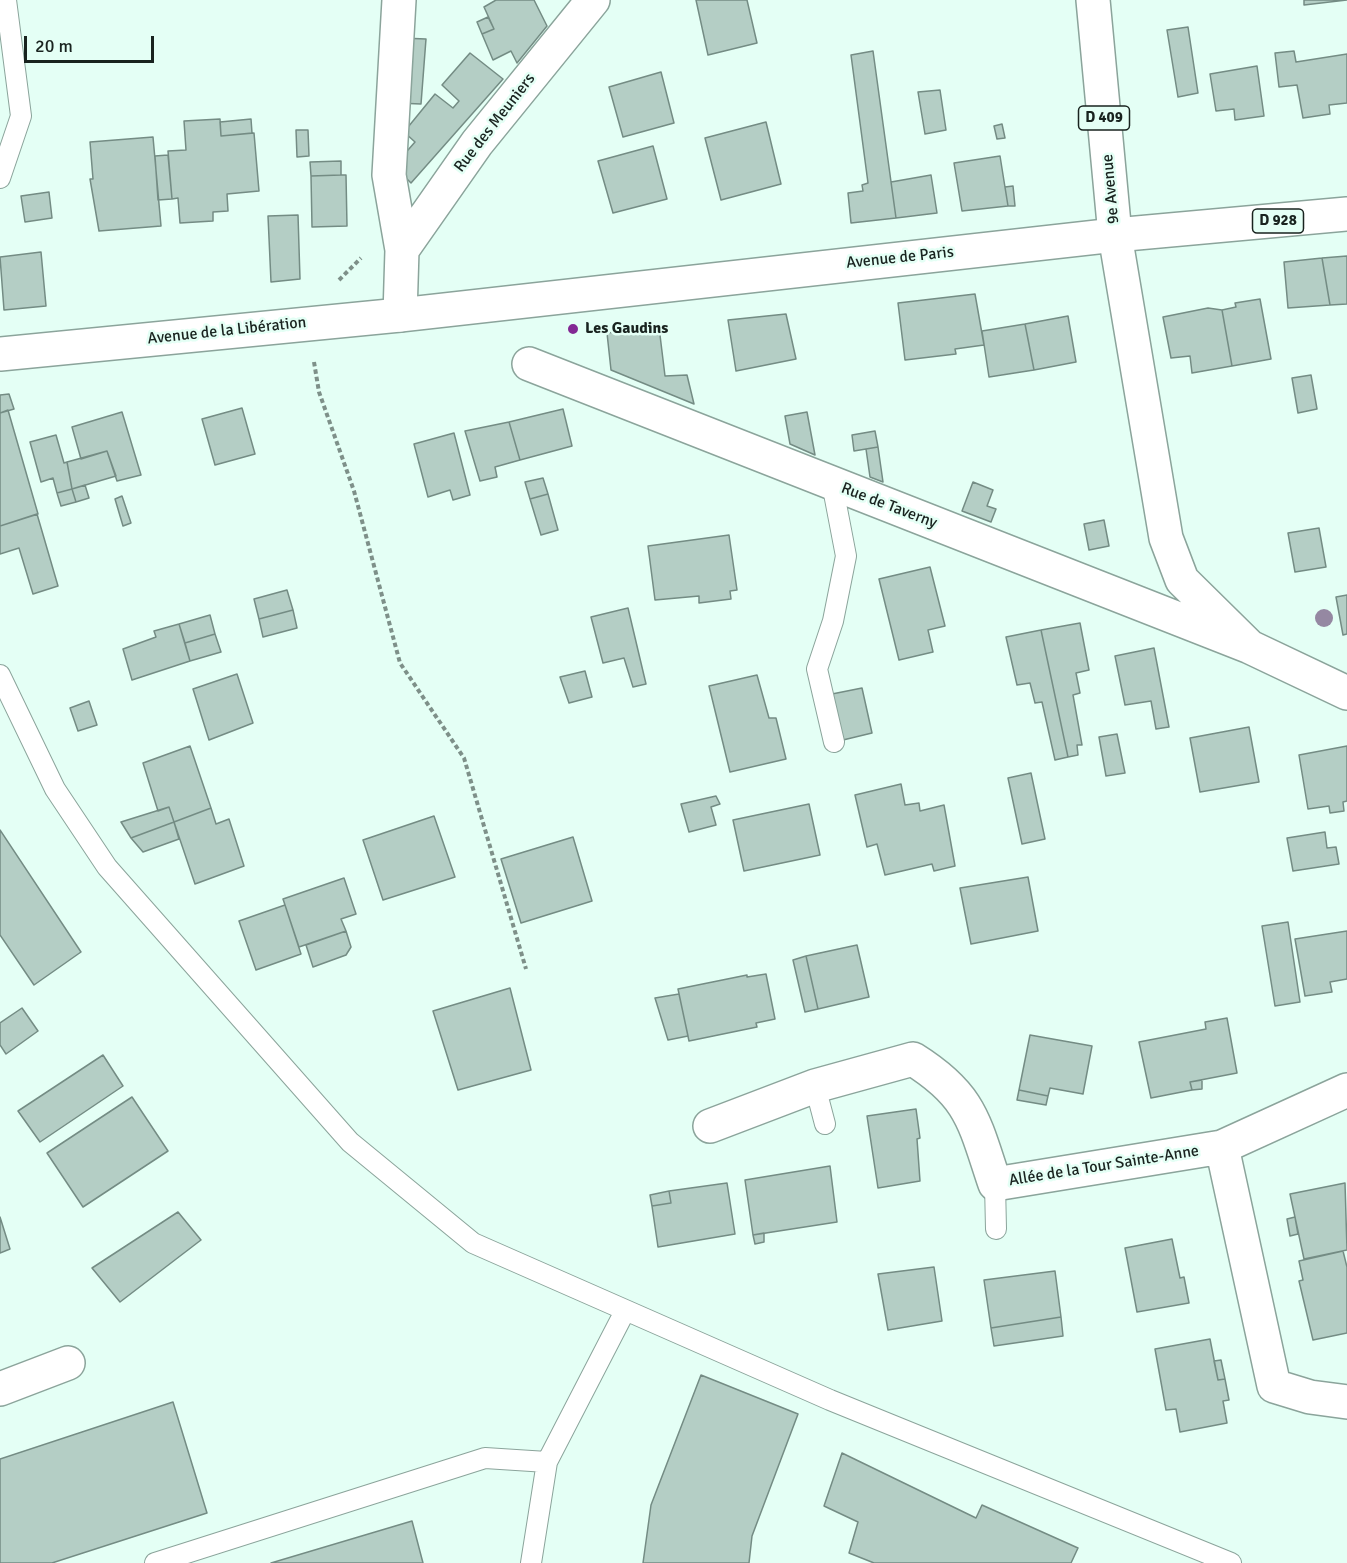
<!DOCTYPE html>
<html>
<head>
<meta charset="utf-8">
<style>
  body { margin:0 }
  #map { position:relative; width:1347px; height:1563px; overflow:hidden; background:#e4fff5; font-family:Signika,sans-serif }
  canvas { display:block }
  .scale { position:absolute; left:24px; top:36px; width:130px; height:27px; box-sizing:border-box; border:3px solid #19231f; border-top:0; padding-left:8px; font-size:18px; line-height:21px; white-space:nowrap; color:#19231f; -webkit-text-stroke:4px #e4fff5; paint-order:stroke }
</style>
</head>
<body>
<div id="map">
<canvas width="1347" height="1563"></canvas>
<div class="scale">20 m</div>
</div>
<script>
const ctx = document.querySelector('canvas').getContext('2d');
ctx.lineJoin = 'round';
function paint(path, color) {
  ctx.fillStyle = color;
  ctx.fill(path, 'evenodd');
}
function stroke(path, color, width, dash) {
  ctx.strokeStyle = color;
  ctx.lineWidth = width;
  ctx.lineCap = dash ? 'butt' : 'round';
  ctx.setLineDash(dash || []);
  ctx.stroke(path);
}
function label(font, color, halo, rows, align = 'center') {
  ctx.font = font + ' Signika,sans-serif';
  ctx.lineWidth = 5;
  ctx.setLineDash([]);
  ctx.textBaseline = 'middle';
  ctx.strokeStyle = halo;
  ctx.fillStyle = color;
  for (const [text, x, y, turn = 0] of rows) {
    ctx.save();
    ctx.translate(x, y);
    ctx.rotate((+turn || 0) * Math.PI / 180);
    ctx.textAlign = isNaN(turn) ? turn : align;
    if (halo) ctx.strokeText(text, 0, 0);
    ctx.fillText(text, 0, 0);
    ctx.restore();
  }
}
const building = new Path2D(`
  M496,0h38l13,26 -30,37 -6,-12 -18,9 -11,-26 12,-5 -10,-22z
  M696,0h51l10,43 -49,12z
  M1304,0h43l-43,5z
  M488,17l6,12 -12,5 -5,-12z
  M1188,27l10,66 -20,4 -11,-67z
  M402,38l24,1 -5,65 -24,-1z
  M873,51l23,167 -45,5 -3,-30 15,-2 -1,-6 6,-2 -17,-128z
  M1294,51l2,11 51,-8v49l-18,2 1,9 -27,4 -6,-33 -18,2 -4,-34z
  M470,53l33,26 -92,104 -17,-17 21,-24 -11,-10 31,-38 18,14 6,-7 -17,-16z
  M1257,66l7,50 -29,4 -1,-11 -18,2 -6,-37z
  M661,72l13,51 -51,14 -14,-50z
  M940,90l6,40 -21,4 -7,-42z
  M220,119l1,17 33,-3 5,58 -32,3 1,17 -15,1v9l-33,2 -2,-25 -6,1 -4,-48 18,-1 -2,-29z
  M251,119l1,14 -31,3 -1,-14z
  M766,122l15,62 -60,16 -16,-62z
  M1002,124l3,14 -8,1 -3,-13z
  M296,130h12l1,26 -12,1z
  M153,137l8,89 -62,5 -9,-52h3l-3,-37z
  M653,146l14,53 -54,14 -15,-52z
  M168,155l4,44 -14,1 -3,-44z
  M1000,156l8,50 -46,5 -8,-48z
  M341,161v14l-30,1 -1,-14z
  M341,175h5l1,51 -35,1 -1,-51z
  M931,175l6,38 -41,5 -5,-36z
  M1013,186l2,20h-7l-3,-19z
  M49,192l3,26 -27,4 -4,-26z
  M298,215l2,64 -29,3 -3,-66z
  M41,252l5,54 -42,4 -4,-53z
  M1347,256v48l-17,1 -8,-47z
  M1322,258l8,47 -42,3 -4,-46z
  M975,294l9,51 -29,4 1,5 -51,6 -7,-57z
  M1260,299l11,60 -39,7 -10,-56 14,-3 -1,-4z
  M1208,308l14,2 10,56 -40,7 -2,-17 -19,2 -8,-41z
  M786,314l10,45 -60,12 -8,-51z
  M1068,316l8,46 -42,8 -9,-46z
  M1025,324l9,46 -45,7 -7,-46z
  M659,327l6,49 22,-1 7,29 -83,-34 -4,-37z
  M1311,375l6,34 -19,4 -6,-35z
  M9,394l5,15 -14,4v-18z
  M242,408l13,46 -40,11 -13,-46z
  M563,409l9,37 -52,14 -11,-38z
  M8,410l30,104 -38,12v-113z
  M122,412l19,63 -24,6 -10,-30 -26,8 -9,-32z
  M807,412l8,43 -25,-11 -5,-28z
  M509,422l11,38 -25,7 2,10 -17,4 -15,-50z
  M875,431l3,16 -24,4 -2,-16z
  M454,433l16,62 -17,5 -3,-10 -22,7 -14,-53z
  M56,435l8,28 3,-1 5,27 -15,4 -4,-15 -12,4 -11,-40z
  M878,447l5,35 -13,-5 -4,-28z
  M107,451l9,25 -44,13 -5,-27z
  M543,478l5,16 -18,5 -5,-17z
  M973,482l20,8 -6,16 9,3 -5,13 -29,-11z
  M85,485l4,13 -13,4 -4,-13z
  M72,489l4,13 -15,4 -4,-13z
  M548,494l10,36 -17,5 -11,-36z
  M122,496l9,27 -8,3 -8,-27z
  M37,514l21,72 -25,8 -14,-46 -19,6v-28z
  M1104,520l5,26 -20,4 -5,-26z
  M1319,528l7,39 -31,5 -7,-39z
  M729,535l8,55 -7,1 1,8 -32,4v-7l-44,4 -7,-54z
  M930,567l15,59 -17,4 5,22 -34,8 -20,-81z
  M287,590l6,20 -34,9 -5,-20z
  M1347,595v39l-4,1 -7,-38z
  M628,608l18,76 -13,3 -9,-29 -21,5 -12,-46z
  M293,610l4,18 -34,9 -4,-18z
  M210,615l5,19 -30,9 -6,-19z
  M1080,623l9,47 -13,3 4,20 -7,2 9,50h-5l1,10 -10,2 -27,-127z
  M179,624l11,37 -58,19 -9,-31 33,-12 -2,-6z
  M1041,630l27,127 -13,3 -13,-58 -7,1 -5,-20 -13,2 -11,-48z
  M215,634l6,18 -31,9 -5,-18z
  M1154,648l15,79 -13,2 -5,-28 -26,4 -10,-49z
  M585,671l7,26 -23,6 -9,-26z
  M237,674l16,49 -44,17 -16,-51z
  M757,675l12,43h7l10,41 -56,13 -21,-86z
  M862,688l10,45 -29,7 -11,-46z
  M89,701l8,24 -19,6 -8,-23z
  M1249,727l10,55 -59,10 -10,-54z
  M1117,734l8,39 -19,3 -7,-39z
  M190,746l21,62 -37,14 -5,-15 -11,4 -15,-48z
  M1347,746v55l-4,1 1,9 -14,2 -1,-7 -21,3 -9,-54z
  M1031,773l14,66 -23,5 -14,-66z
  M901,784l4,21 14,-2 1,8 24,-6 11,61 -21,5 -2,-7 -47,11 -8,-31 -10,3 -12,-52z
  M716,796l4,8 -9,3 5,18 -27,7 -8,-28z
  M809,804l11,51 -76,16 -11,-51z
  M169,807l5,15 -43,16 -10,-16z
  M211,808l5,16 13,-5 15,47 -49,18 -21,-62z
  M434,816l21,61 -72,23 -20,-60z
  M174,822l5,17 -36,13 -12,-14z
  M0,830l81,122 -47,33 -34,-50z
  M1325,832l2,16 9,-1 3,17 -46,7 -6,-33z
  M573,837l19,64 -71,22 -20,-64z
  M1028,877l10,54 -67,13 -11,-56z
  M344,878l12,36 -15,5 5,12 -47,16 -16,-48z
  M285,905l16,49 -45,16 -17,-49z
  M1288,922l12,80 -25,4 -13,-80z
  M346,931l5,16 -5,8 -33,12 -7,-22z
  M1347,931v48l-17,3 2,10 -27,4 -10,-57z
  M857,945l12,52 -51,12 -12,-53z
  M806,956l12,53 -13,3 -12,-52z
  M766,974l9,45 -19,4 1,4 -68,14 -11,-52 69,-14v2z
  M510,988l21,82 -73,20 -25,-79z
  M679,994l9,42 -20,4 -13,-42z
  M22,1008l16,23 -32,23 -6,-9v-22z
  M1227,1018l10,55 -47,9 2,8 -41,8 -12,-56 67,-13 -1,-7z
  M1030,1035l62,11 -9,48 -33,-6 -2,8 -29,-6z
  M103,1055l20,31 -83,56 -22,-31z
  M1202,1080v9l-10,1 -2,-8z
  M1019,1090l29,6 -2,9 -29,-5z
  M132,1097l36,54 -85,56 -36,-54z
  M916,1109l4,29 -3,1 3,42 -42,7 -11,-72z
  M830,1166l7,56 -84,13 -8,-55z
  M727,1183l8,51 -77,13 -6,-41 19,-3 -2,-12z
  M1345,1183l2,67 -43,9 -14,-65z
  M669,1191l2,12 -19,3 -2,-11z
  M178,1212l23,28 -81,62 -28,-34z
  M0,1217l10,32 -10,4z
  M1295,1217l3,17 -8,2 -3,-17z
  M764,1233v9l-9,2 -2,-9z
  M1172,1239l8,39 4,-1 5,26 -52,9 -12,-64z
  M1343,1251l4,16v66l-34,7 -14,-59 4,-1 -4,-19z
  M934,1267l8,54 -54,9 -10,-56z
  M1055,1271l6,46 -70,11 -7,-48z
  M1061,1317l2,19 -69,10 -3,-18z
  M1210,1339l8,41 7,-1 4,21 -6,1 4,22 -47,9 -4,-23 -10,1 -11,-61z
  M1221,1360l4,19 -7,1 -4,-19z
  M701,1375l97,39 -46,122 -3,27h-106l8,-58z
  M173,1402l34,111 -155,50h-52v-104z
  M842,1453l134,65 6,-13 96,43 -7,15h-197l-25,-10 9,-31 -34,-16z
  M412,1521l11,42h-152z`);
paint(building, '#b4cec5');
stroke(building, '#748c84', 1.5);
const service = new Path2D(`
  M0,178l21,-62 -15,-116
  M832,483l14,73 -13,65 -16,48 17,73
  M0,675l55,114 52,78 243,275 123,101 357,157 401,163
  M815,1086l10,38
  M995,1184l1,45
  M155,1563l330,-105 62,4
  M531,1563l16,-101 78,-151`);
const minor = new Path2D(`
  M399,0l-10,175 13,75 -2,65
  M1115,235l51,303 16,42 68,67 97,46
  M402,250l75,-107 116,-143
  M529,364l721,283
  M710,1126l105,-40 98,-27c59,37 61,63 82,125l227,-37 125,-57
  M1222,1147l52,239 36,11 37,5
  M0,1389l68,-26`);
const tertiary = new Path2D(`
  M0,354l400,-39 715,-80`);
const primary = new Path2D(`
  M1093,0l22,235 232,-21`);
stroke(service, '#8ba49b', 22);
stroke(minor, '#8ba49b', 36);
stroke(tertiary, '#8ba49b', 36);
stroke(primary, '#8ba49b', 36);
stroke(new Path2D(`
  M339,280l22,-22
  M314,362l5,30 35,99 46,172 64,95 62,211`), '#7e9089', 4, [4.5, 3]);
stroke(service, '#fff', 20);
stroke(minor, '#fff', 33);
stroke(tertiary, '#fff', 33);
stroke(primary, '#fff', 33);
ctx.fillStyle = '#9588a2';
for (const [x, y] of [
  [1324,618]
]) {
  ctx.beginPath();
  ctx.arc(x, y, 9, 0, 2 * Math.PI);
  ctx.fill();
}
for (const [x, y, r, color] of [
  [573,329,6,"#832894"]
]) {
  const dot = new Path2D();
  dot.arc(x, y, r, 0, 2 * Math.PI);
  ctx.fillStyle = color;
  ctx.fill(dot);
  stroke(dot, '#e4fff5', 2);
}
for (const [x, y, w] of [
  [1104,118,51],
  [1278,221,51]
]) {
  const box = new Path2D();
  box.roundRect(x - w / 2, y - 12, w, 24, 4.5);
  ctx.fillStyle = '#e4fff5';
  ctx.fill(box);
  stroke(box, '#19231f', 1.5);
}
label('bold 15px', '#19231f', null, [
  ["D 409",1104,118],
  ["D 928",1278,221]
]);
label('16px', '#19231f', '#e4fff5', [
  ["Rue des Meuniers",495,123,-52],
  ["9e Avenue",1111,189,-95],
  ["Avenue de Paris",900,258,-6],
  ["Avenue de la Libération",227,331,-6],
  ["Rue de Taverny",889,506,21],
  ["Allée de la Tour Sainte-Anne",1104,1166,-9]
]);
label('bold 16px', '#19231f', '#e4fff5', [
  ["Les Gaudins",585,329]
], 'left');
</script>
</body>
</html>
